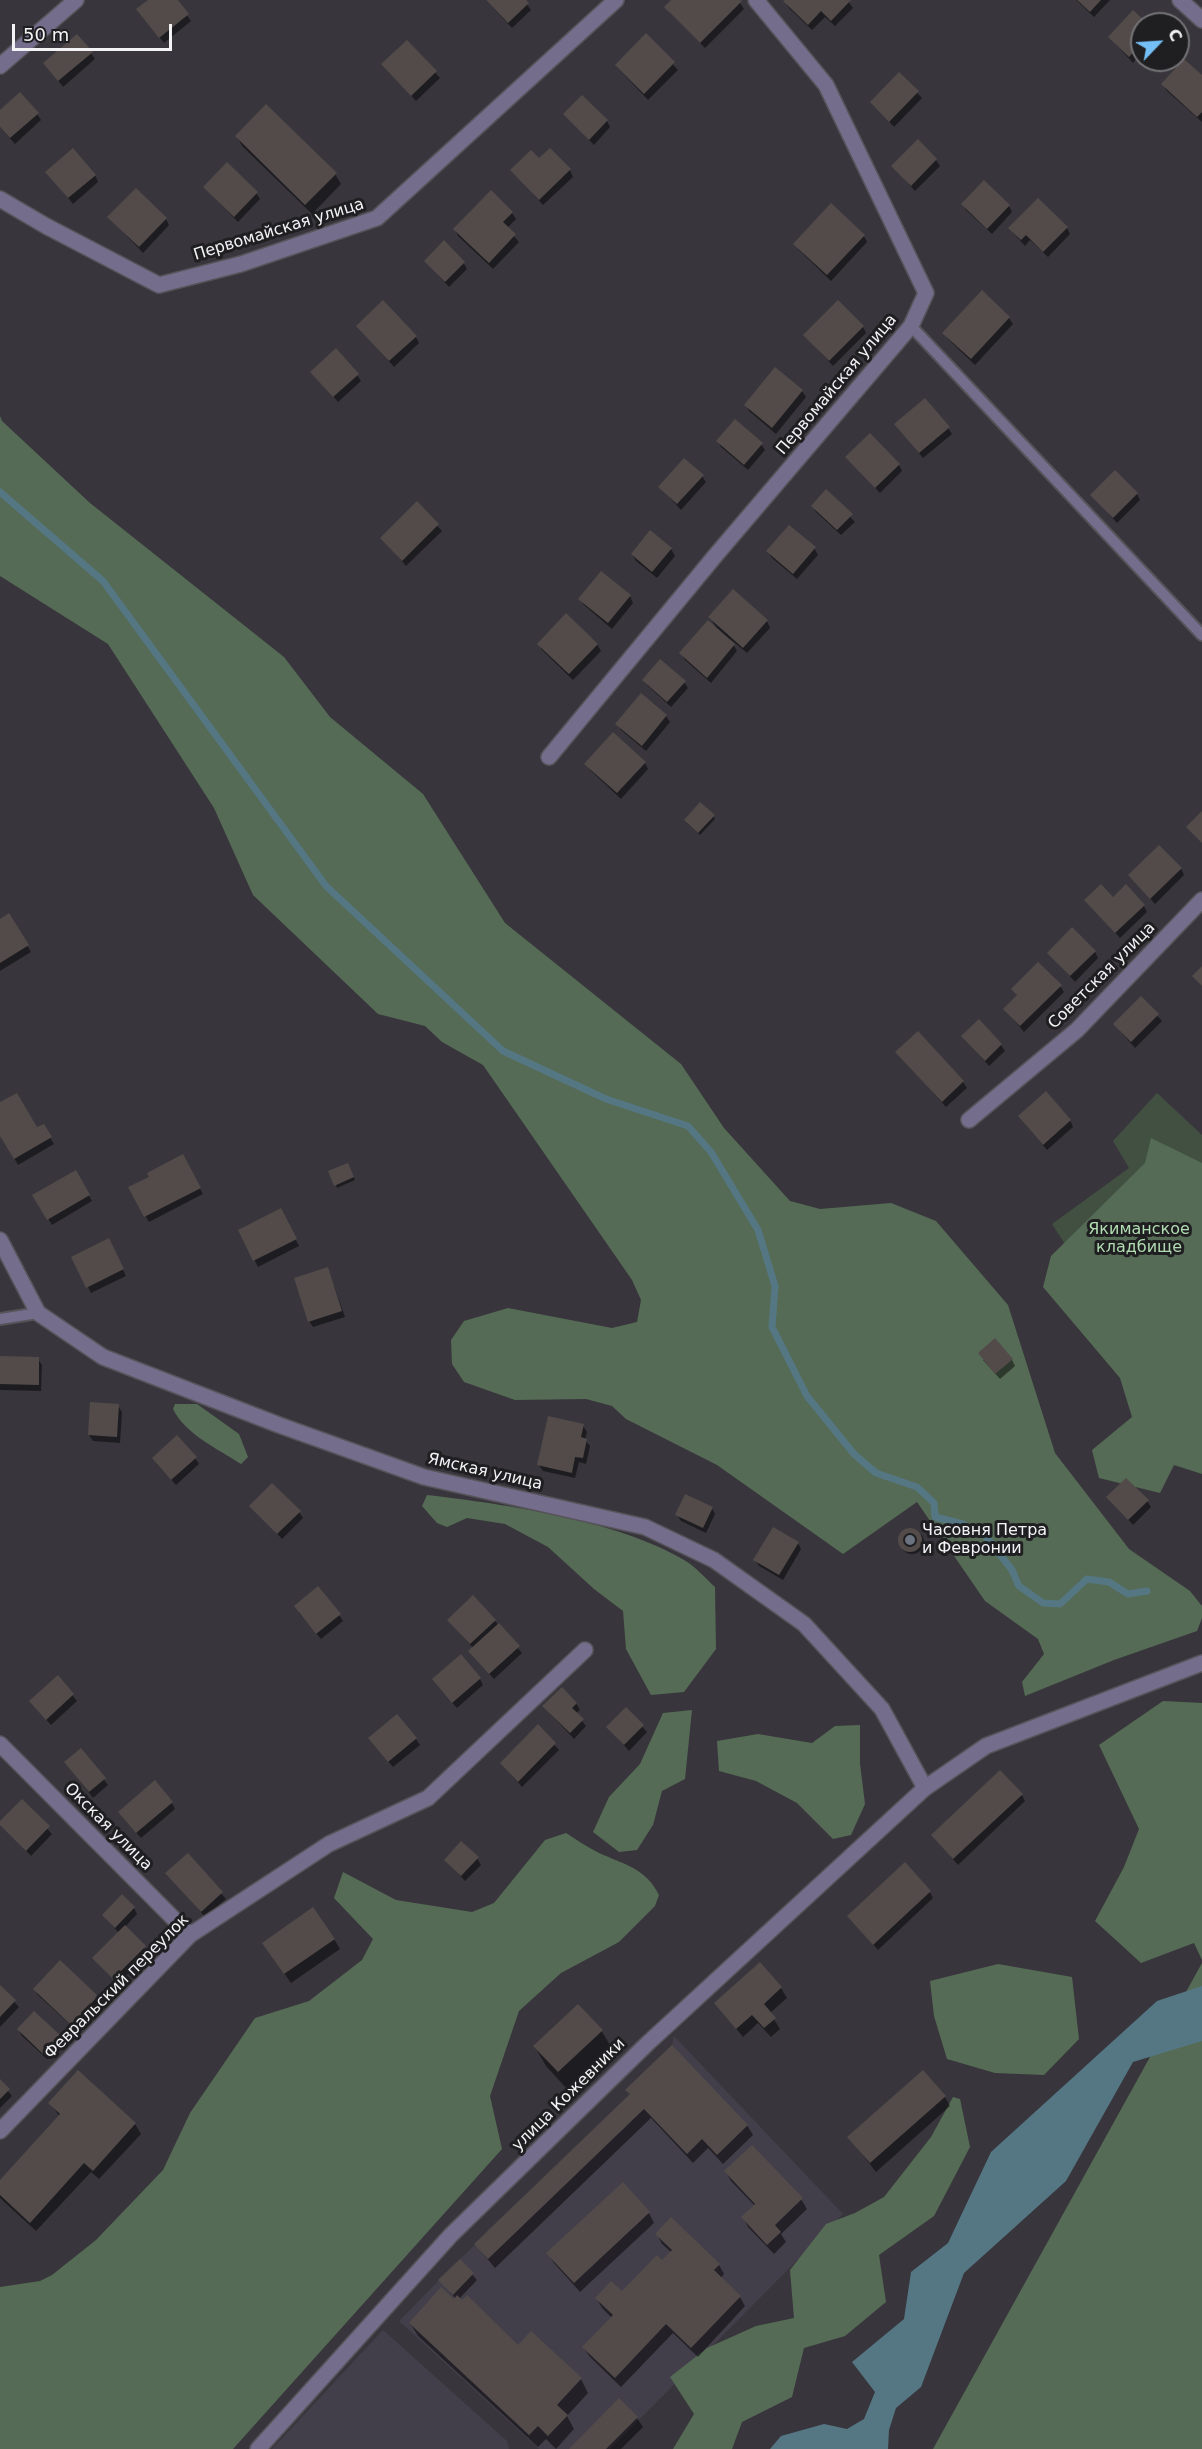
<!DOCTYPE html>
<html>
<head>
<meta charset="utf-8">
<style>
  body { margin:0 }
  #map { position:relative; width:1202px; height:2449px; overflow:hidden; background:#38363c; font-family:"DejaVu Sans",sans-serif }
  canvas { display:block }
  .north { position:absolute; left:1130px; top:12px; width:60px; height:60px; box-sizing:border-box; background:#1f1e21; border:2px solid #747376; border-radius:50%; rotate:65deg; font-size:16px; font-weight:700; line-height:24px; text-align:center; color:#f3f2f5 }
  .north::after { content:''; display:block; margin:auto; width:21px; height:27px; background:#74c0f6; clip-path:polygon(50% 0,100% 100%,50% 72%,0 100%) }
  .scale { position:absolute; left:12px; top:24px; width:160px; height:27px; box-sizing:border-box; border:3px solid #f3f2f5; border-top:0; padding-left:8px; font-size:18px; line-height:21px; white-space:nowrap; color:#f3f2f5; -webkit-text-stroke:4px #1f1e21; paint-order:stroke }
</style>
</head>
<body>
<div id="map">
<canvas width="1202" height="2449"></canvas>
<div class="north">С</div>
<div class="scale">50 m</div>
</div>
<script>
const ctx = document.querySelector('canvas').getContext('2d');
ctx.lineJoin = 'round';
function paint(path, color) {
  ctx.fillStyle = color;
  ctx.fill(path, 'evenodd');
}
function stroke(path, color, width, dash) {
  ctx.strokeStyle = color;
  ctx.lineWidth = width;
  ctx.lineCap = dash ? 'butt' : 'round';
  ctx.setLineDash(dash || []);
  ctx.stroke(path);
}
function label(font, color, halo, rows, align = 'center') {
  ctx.font = font + ' "DejaVu Sans",sans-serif';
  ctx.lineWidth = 6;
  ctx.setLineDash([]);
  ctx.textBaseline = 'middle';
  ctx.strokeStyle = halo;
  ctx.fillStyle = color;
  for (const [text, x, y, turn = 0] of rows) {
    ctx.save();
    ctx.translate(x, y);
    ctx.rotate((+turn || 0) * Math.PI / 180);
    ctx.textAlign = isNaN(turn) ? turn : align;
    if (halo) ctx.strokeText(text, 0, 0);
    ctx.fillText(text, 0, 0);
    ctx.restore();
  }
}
paint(new Path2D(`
  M674,2036l169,178 -233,235h-71l-140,-128 61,-62 170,-164 -5,-5 47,-45z
  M383,2330l124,111 2,8h-237z`), '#433f4a');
paint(new Path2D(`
  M1157,1093l45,42v249l-33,20 -117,-180 77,-56 -16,-27z`), '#425042');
paint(new Path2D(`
  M0,416l2,5 88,82 194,154 46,60 93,77 82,129 176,141 43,64 66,73 30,8 71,-6 45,18 72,84 47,148 74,96 61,42 12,15v12l-5,13 -83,29 -89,36 -3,-14 22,-28 -6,-15 -53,-38 -68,-99 -74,52 -126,-89 -91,-46 -14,-13 -26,-7 -71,1 -51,-18 -12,-18 -1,-24 13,-19 44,-13 104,20 25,-6 4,-22 -9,-20 -149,-215 -41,-23 -17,-16 -47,-12 -125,-119 -39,-87 -106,-164 -108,-68z
  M1151,1138l51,25v311l-28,-9 -14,28 -61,-15 -7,-28 40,-33 -12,-39 -77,-91 8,-31 94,-93z
  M175,1404h22l42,30 9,23 -7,7c-23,-15 -56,-30 -68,-55z
  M427,1495c77,9 190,25 257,65 11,6 21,18 31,27l1,62 -32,43 -33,3 -25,-46 -3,-38 -29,-22 -46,-42 -43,-23 -38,-6 -20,9 -10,-4 -15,-17z
  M1163,1701l39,2v257l-8,-17 -53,20 -46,-42 29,-54 15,-38 -40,-84z
  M692,1710l-7,69 -23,12 -9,34 -16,25 -18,2 -26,-20 16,-35 31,-33 23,-51z
  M860,1725v39l5,40 -14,31 -18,4 -36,-36 -41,-22 -37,-10 -2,-30 41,-7 54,9 23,-17z
  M566,1833c11,7 21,14 33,20 24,11 47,15 60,42l-4,11 -36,36 -58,31 -42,38 -29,85 12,53 -269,300h-233v-162l40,-6 12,-6 44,-35 67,-70 27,-57 65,-95 54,-17 53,-41 11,-21 -39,-41 9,-26 53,28 76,12 22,-9 51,-63z
  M1202,1963v486h-269z
  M998,1964l74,13 7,62 -35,36 -49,-2 -48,-14 -13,-43 -4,-35z
  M953,2097l7,2 10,48 -36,69 -55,39 7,47 -41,34 -41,12 -12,49 -50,25 -10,27h-59l21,-35 -24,-37 37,-29 49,-22 38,-8 -4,-48 36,-46 29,-11 29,-16 47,-60z`), '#556b55');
paint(new Path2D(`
  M1202,1986v55l-69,21 -67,119 -102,92 -43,114 -25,21 -7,22 -1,19h-118l11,-13 43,-12 23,5 17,-10 11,-27 -23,-30 52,-43 7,-47 37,-29 43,-91 166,-151z`), '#557783');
paint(new Path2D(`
  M151,0h25l15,21 -27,22 -22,-27z
  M486,0h38l7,10 -19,18z
  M673,0h65l6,9 -39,39 -35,-35 -4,-6z
  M787,0h60l6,8 -18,18 -10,-9 -13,13 -23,-22 -4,-6z
  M1076,0h34l-16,17z
  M1133,13l12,11h-3v29l-9,10 -23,-25z
  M646,36l32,34 -30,30 -32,-34z
  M407,42l33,36 -24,23 -33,-36z
  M91,53l4,6 -32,28 -18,-24z
  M899,74l23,24 -28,29 -23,-25z
  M1202,77v45l-35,-31 -4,-6z
  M0,112l37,2 4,6 -26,24 -15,-17z
  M565,115l42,6 3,6 -16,18z
  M237,136l98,38 6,10 -29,30 -70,-68z
  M936,160l4,6 -25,25 -22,-25z
  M539,161l31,9 3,7 -30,28 -31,-35z
  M47,172l48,3 3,7 -25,22z
  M205,188l51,5 4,6 -22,23z
  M963,204l46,2 3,6 -20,22 -26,-24z
  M512,213l4,6 -9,9 12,14 -26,27 -35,-33 -3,-7z
  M109,217l57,2 3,6 -26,28z
  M1067,228l3,6 -22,23 -18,-17 -5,6 -15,-17z
  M864,236l3,6 -36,39 -32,-31 -4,-6z
  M425,261l38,1 4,7 -18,18z
  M982,293l27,25 4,6 -38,41 -27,-26 -4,-6z
  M358,326l58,11 3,6 -25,24z
  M863,327l3,6 -33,33 -28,-30z
  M775,369l27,22 4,6 -30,37 -27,-23 -3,-6z
  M312,372l45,3 4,6 -23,21z
  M948,428l4,6 -29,24 -23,-28z
  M718,441l43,3 4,6 -17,20 -27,-23z
  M847,457l52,8 3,6 -22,22z
  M702,476l4,6 -25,28 -21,-23z
  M826,491l29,31 -14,13 -25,-23 -3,-6z
  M1137,494l3,6 -23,23 -25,-28z
  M417,504l25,27 -36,35 -24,-28z
  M651,532l20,17 4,7 -18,22 -21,-17 -4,-7z
  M814,548l4,7 -21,24 -25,-21 -4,-6z
  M630,596l3,7 -21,26 -28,-24 -4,-6z
  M710,617l57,4 3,7 -23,25 -17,-14 7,12 -26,32 -26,-23 -4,-7 36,-24z
  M539,644h58l4,7 -28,29 -31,-30z
  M644,680l40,2 4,6 -17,19 -23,-21z
  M641,695l25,21 4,6 -24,29 -25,-21 -4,-6z
  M645,763l3,6 -27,30 -31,-29 -4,-6z
  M713,816l2,3 -15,16 -13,-12z
  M1181,868l3,7 -29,29 -25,-28z
  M1113,899l31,7 3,6 -27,26 -34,-38z
  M9,915l22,37 -31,19v-50z
  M1095,952l3,6 -23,24 -26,-29z
  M1060,986l4,6 -40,40 -19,-23 13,-12 -5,-8z
  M1141,998l21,23 -27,27 -20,-23z
  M963,1037l38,8 4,6 -16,15z
  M897,1052l66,30 4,6 -21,19z
  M0,1104l37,25 6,-3 11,18 -36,21 -18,-32z
  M1019,1117l51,3 3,7 -26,23z
  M182,1156l21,38 -54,28 -19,-34 21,-11z
  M349,1167l6,13 -18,8 -1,-3z
  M75,1172l17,29 -40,24 -18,-29z
  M284,1217l15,29 -41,21 -18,-36z
  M112,1246l14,30 -35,17 -3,-6z
  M328,1269l17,48 -32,10 -4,-6z
  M0,1358l38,1 4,6 -1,26 -41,-1z
  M983,1360h29l3,6 -15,13z
  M118,1406l4,6 -2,31 -27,-2 -4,-6z
  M583,1426l4,6 -2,8 5,6 -4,18 -7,-2 -4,16 -32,-7 -4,-6z
  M195,1458l4,6 -23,21 -19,-21z
  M1108,1497l39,4 4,6 -18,18z
  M251,1506l48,6 4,6 -21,21z
  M712,1508l3,6 -9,19 -25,-12 -4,-6z
  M900 1542a12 12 0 1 1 24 0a12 12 0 1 1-24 0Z
  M798,1543l3,6 -18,31 -24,-14 -4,-6z
  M299,1613l40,2 4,6 -22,18z
  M449,1620l46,1 27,32 -28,26 -20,-22 -1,-9z
  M58,1677l19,24 -26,24 -16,-18z
  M480,1679l3,6 -26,23 -20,-23z
  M576,1703l4,7 -4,3 10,13 -12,13 -30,-32z
  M626,1709l21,23 -18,19 -21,-24z
  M538,1727l21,23 -37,37 -21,-24z
  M416,1739l4,6 -27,22 -19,-22z
  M81,1750l27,35 -15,13 -27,-35z
  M1022,1795l3,6 -67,64 -25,-29z
  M22,1801l30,33 -21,22 -31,-33z
  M172,1803l3,6 -34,29 -18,-20z
  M188,1855l38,44 -21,18 -38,-44z
  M477,1858l4,7 -16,16 -19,-21z
  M930,1892l3,6 -55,52 -30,-34z
  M134,1908l3,6 -12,13 23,26 -30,31 -24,-25 25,-26 -16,-18z
  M334,1939l6,10 -49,34 -21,-30z
  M759,1964l22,24 6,10 -17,15 10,16 -9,8 -13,-14 -15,14 -27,-33z
  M0,1987l19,20 -19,20z
  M35,1989l62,8 3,7 -24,26 -38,-35z
  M19,2030l40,6 4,6 -16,17 -25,-23z
  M601,2030l12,20 -44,41 -23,-25 -11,-19z
  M0,2081l12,15 -12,12z
  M627,2090l120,35 6,10 -30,29 -15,-16 -15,15 -42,-45 -156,150 -19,-23 155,-149z
  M945,2097l5,9 -74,66 -27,-35z
  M50,2103l85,21 6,10 -42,45 -8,-7 -55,59 -36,-33v-16l60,-65z
  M726,2172l75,27 6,10 -26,25 5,8 -12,12 -26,-27 -5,-10 12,-11 -24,-25z
  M649,2213l5,10 -74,69 -26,-29 -6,-10z
  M657,2234l62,31 5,9 -3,4 19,19 5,9 -47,51 -25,-24 -52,54 -31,-30 -6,-9 28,-30 -10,-10 -5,-9 25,-5 50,-41 -10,-9z
  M460,2261l17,19 -18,19 59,48 63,32 7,14 -21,23 7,13 -18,20 -10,-10 -8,8 -120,-111 -8,-13 46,-24 -16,-19z
  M637,2418l6,9 -22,22h-50z`), '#0007');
stroke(new Path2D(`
  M0,492l103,89 223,305 177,165 103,48 82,27 23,26 47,78 17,56 -3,41 35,69 47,58 22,19 41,14 17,16 1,14 28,7 13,8 8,2 28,36 7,16 24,17 17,1 27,-25 22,3 19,12 19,-3`), '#557783', 7);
paint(new Path2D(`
  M148,0h30l11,14 -30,24 -23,-29z
  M486,0h40l3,3 -21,20z
  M671,0h69l2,1 -42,42 -36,-36z
  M785,0h66l-20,21 -10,-10 -13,14 -25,-24z
  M1077,0h24l-11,12z
  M1133,10l15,14h-6v19l-13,14 -21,-20z
  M646,33l29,29 -31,32 -29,-29z
  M77,34l16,18 -35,29 -15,-18z
  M407,40l30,31 -26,25 -30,-32z
  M1184,59l18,16v37l-5,5 -36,-33z
  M899,72l20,19 -30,31 -19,-20z
  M20,92l19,21 -29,25 -10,-11v-17z
  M582,95l26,25 -19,20 -26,-26z
  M266,104l71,69 -32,32 -70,-69z
  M918,139l19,20 -26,27 -20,-20z
  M73,148l23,27 -28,23 -23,-26z
  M550,148l21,21 -32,31 -29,-30 21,-20 8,8z
  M227,162l31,30 -24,25 -31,-30z
  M984,180l26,25 -23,24 -26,-25z
  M136,188l31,30 -28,29 -32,-30z
  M491,190l22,22 -10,10 13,12 -27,29 -36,-34z
  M1038,198l30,29 -25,25 -17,-17 -5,5 -13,-12z
  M831,203l34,32 -38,40 -34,-31z
  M444,240l21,22 -20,20 -21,-21z
  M982,290l28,27 -39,42 -29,-26z
  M383,300l34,36 -28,25 -33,-35z
  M838,300l26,26 -35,35 -26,-26z
  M336,348l23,26 -26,23 -23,-25z
  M775,367l28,23 -31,38 -28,-23z
  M925,398l25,29 -31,26 -25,-29z
  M735,419l28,24 -19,22 -28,-24z
  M870,433l30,31 -25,24 -30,-31z
  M684,458l20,17 -27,29 -19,-17z
  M1115,470l23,23 -25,25 -23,-23z
  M826,489l27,25 -16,16 -26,-24z
  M417,501l22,23 -37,37 -22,-23z
  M789,525l27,22 -23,27 -27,-23z
  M650,530l22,18 -20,24 -21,-18z
  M601,571l30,24 -23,28 -30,-24z
  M733,589l35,31 -25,28 -35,-31z
  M566,613l32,31 -29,30 -32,-30z
  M708,620l27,24 -28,34 -28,-25z
  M660,659l26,22 -19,21 -25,-22z
  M641,693l26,22 -25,31 -27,-22z
  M613,732l33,30 -29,31 -33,-29z
  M700,802l15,13 -17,18 -14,-13z
  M1202,811v32l-16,-16z
  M1159,845l23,23 -32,31 -22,-24z
  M1101,884l12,13 13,-13 19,21 -30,28 -31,-33z
  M9,913l20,32 -29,18v-44z
  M1072,927l24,24 -26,25 -23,-23z
  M1038,962l24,23 -42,41 -17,-17 14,-14 -6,-6z
  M1202,966v20l-10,-10z
  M1141,996l18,18 -28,28 -18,-18z
  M979,1019l23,25 -17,17 -24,-25z
  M918,1031l46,50 -22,21 -47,-50z
  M1046,1091l25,29 -28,25 -25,-29z
  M17,1093l20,34 7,-3 8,13 -38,22 -14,-23v-34z
  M183,1154l18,34 -57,29 -16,-30 21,-10 -2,-4z
  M348,1163l6,14 -20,9 -6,-15z
  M76,1170l14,25 -43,25 -15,-25z
  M281,1208l16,31 -44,22 -15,-31z
  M109,1238l15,31 -38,19 -15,-31z
  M328,1267l14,44 -34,11 -14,-44z
  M995,1338l18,21 -18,15 -17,-21z
  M0,1356l39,1v28l-39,-1z
  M90,1402l29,2 -2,33 -29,-2z
  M548,1416l36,8 -3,13 6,2 -4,19 -8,-1 -3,16 -35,-8z
  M177,1435l20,22 -26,23 -19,-22z
  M1126,1478l23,22 -21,20 -22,-23z
  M272,1483l29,28 -24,23 -28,-28z
  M685,1494l28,13 -10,21 -28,-13z
  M773,1527l26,15 -20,33 -26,-15z
  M898 1540a12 12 0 1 1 24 0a12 12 0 1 1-24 0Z
  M318,1586l23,28 -25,20 -22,-28z
  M473,1595l23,25 -26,24 -23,-24z
  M499,1623l21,23 -31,28 -21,-23z
  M461,1654l20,24 -29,25 -20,-24z
  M58,1675l16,19 -28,26 -17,-19z
  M562,1687l15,16 -5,5 12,11 -14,14 -28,-27z
  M626,1707l18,18 -20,20 -18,-18z
  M397,1714l20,24 -29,24 -20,-24z
  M538,1724l18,19 -38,39 -18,-19z
  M81,1748l25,30 -17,14 -25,-30z
  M1000,1770l23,24 -70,65 -22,-24z
  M155,1780l18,22 -37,31 -18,-21z
  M22,1799l28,27 -24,25 -26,-26v-4z
  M461,1841l18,16 -18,19 -17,-16z
  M188,1853l35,39 -22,20 -36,-39z
  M905,1862l26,29 -58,54 -26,-29z
  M122,1894l13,13 -20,21 -13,-13z
  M313,1907l22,32 -51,35 -22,-31z
  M125,1925l21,21 -33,33 -21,-21z
  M60,1960l38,36 -27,29 -38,-36z
  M760,1962l22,25 -18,17 12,14 -12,10 -12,-13 -16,14 -22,-26z
  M0,1985l16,15 -16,17z
  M578,2004l25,26 -45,42 -25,-26z
  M34,2011l26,24 -17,19 -26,-25z
  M672,2045l76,80 -31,30 -15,-16 -15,15 -43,-45 -156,150 -14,-15 156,-150 -5,-4z
  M78,2070l58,53 -43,48 -9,-8 -54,60 -30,-28v-15l60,-66 -12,-11z
  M923,2070l23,26 -76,67 -23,-26z
  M0,2079l10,10 -10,10z
  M752,2145l51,53 -28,27 6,7 -14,13 -26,-28 14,-13 -31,-33z
  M623,2182l27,30 -76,71 -28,-30z
  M671,2217l49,47 -6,6 27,26 -50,52 -25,-24 -51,54 -33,-31 31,-32 -18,-17 16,-17 11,10 35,-36 5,5 10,-10 -17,-16z
  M460,2259l14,14 -21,22 -15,-15z
  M441,2287l13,12 3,-4 5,5 5,-5 51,50 13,-14 51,47 -25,27 11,10 -20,21 -10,-10 -9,9 -120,-112z
  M619,2398l19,19 -32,32h-37z`), '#524b4a');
const service = new Path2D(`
  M911,326l291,309
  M0,1319l38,-6`);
const minor = new Path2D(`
  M1180,0l22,20
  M0,66l76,-66
  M0,199l46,27 113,59 82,-21 136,-46 239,-218
  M549,757l166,-201 196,-230 15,-33 -100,-208 -70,-85
  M969,1120l108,-90 125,-130
  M0,1744l190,191
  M925,1788l61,-42 216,-83
  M0,2131l190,-196 139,-91 99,-46 157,-148`);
const tertiary = new Path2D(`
  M0,1240l38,73 65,44 176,68 145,52 221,50 69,33 90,64 78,85 43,79 -277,255 -197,192 -193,214`);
stroke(service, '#56545a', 14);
stroke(minor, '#56545a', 18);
stroke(tertiary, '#56545a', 18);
stroke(service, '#746d8b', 10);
stroke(minor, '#746d8b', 15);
stroke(tertiary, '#746d8b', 15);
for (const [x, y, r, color] of [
  [910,1540,6,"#6b7280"]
]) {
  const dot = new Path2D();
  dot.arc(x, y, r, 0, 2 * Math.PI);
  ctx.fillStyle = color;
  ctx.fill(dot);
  stroke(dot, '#1f1e21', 2);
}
label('16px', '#f3f2f5', '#1f1e21', [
  ["Первомайская улица",279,230,-17],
  ["Первомайская улица",837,385,-50],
  ["Советская улица",1102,976,-45],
  ["Ямская улица",485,1472,13],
  ["Окская улица",108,1827,45],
  ["Февральский переулок",117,1987,-45],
  ["улица Кожевники",569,2095,-45]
]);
label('16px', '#b1dcb1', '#1f1e21', [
  ["Якиманское",1139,1230],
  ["кладбище",1139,1248]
]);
label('16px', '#f3f2f5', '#1f1e21', [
  ["Часовня Петра",922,1531],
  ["и Февронии",922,1549]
], 'left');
</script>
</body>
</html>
